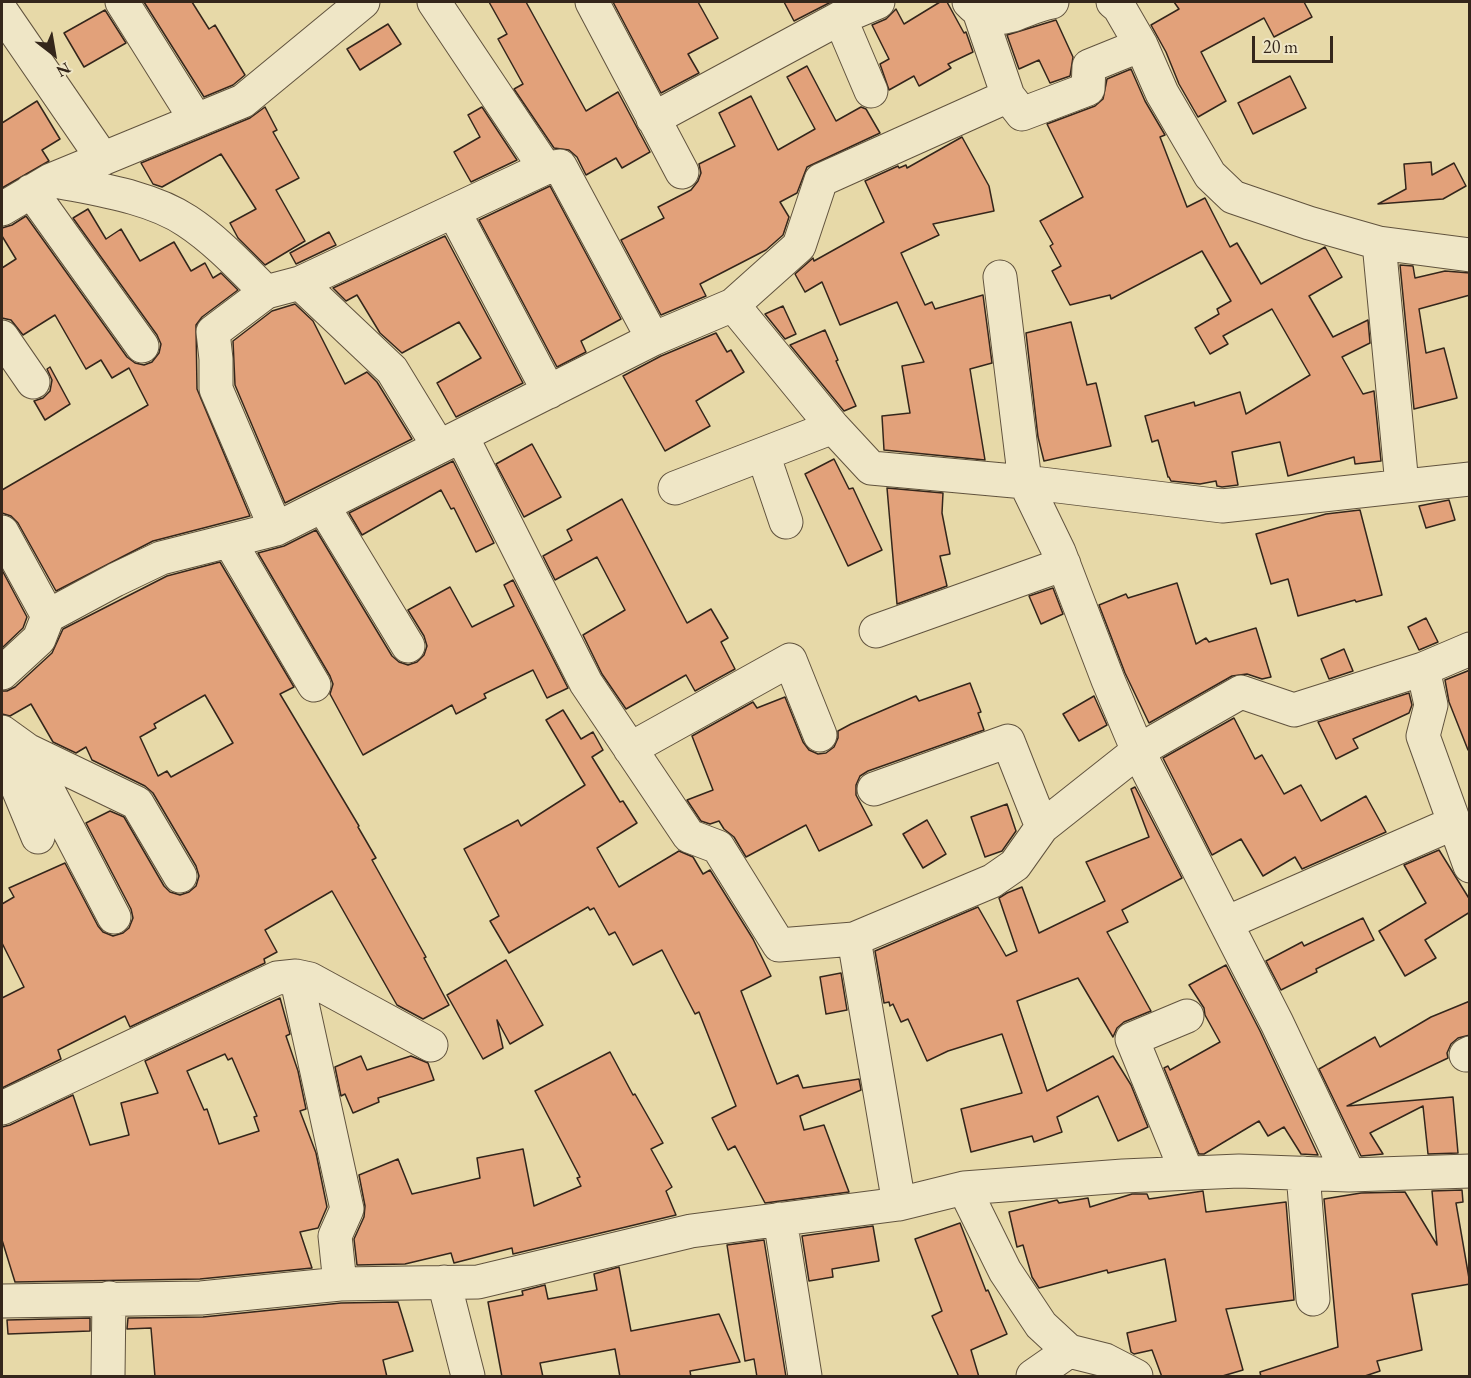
<!DOCTYPE html>
<html>
<head>
<meta charset="utf-8">
<style>
  body { margin:0 }
  #map { position:relative; width:1471px; height:1378px; overflow:hidden; background:#e7d9a8; font-family:"EB Garamond",serif }
  canvas { display:block }
  .frame { position:absolute; inset:0; border:3px solid #34261b; pointer-events:none }
  .north { position:absolute; left:24px; top:24px; width:60px; height:60px; -webkit-text-stroke:4px #efe6c6; paint-order:stroke; rotate:149deg; font-size:16px; font-weight:700; line-height:24px; text-align:center; color:#34261b }
  .north::after { content:''; display:block; margin:auto; width:21px; height:27px; background:#34261b; clip-path:polygon(50% 0,100% 100%,50% 72%,0 100%) }
  .scale { position:absolute; left:1252px; top:36px; width:81px; height:27px; box-sizing:border-box; border:3px solid #34261b; border-top:0; padding-left:8px; font-size:18px; line-height:21px; white-space:nowrap; color:#34261b; -webkit-text-stroke:4px #efe6c6; paint-order:stroke }
</style>
</head>
<body>
<div id="map">
<canvas width="1471" height="1378"></canvas>
<div class="frame"></div>
<div class="north">N</div>
<div class="scale">20 m</div>
</div>
<script>
const ctx = document.querySelector('canvas').getContext('2d');
ctx.lineJoin = 'round';
function paint(path, color) {
  ctx.fillStyle = color;
  ctx.fill(path, 'evenodd');
}
function stroke(path, color, width, dash) {
  ctx.strokeStyle = color;
  ctx.lineWidth = width;
  ctx.lineCap = dash ? 'butt' : 'round';
  ctx.setLineDash(dash || []);
  ctx.stroke(path);
}
const building = new Path2D(`
  M144,2h48l17,27 6,-4 30,50 -12,10 -29,12z
  M489,2h37l60,109 32,-19 32,60 -28,16 -6,-10 -30,17 -9,-18 -8,-7 -15,-2 -40,-59 9,-5 -25,-45 9,-5z
  M613,2h85l20,36 -30,16 11,19 -38,20z
  M784,2h47l-37,19z
  M940,2h7l17,31 2,-1 7,20 -25,12 3,4 -32,18 -5,-10 -25,14 -9,-26 9,-5 -17,-34 14,-6 10,-10 8,15z
  M1174,2h130l8,15 -38,20 -10,-19 -63,34 25,49 -28,16 -19,-33 -13,-32 -15,-27 28,-16z
  M105,10l21,33 -42,24 -20,-34z
  M1056,20l17,37 -3,19 -20,7 -11,-23 -20,9 -12,-34z
  M388,24l13,20 -41,26 -13,-21z
  M807,66l29,55 25,-14 5,2 14,24 -73,34 -10,26 -17,9 9,15 -6,18 -17,15 -66,34 6,12 -45,19 -40,-75 43,-22 -6,-11 33,-17 7,-9 3,-8 -2,-9 36,-18 -16,-33 32,-17 27,54 37,-21 -28,-52z
  M1131,69l14,32 20,34 -5,2 27,70 18,-9 25,49 7,-4 24,41 64,-37 17,30 -33,19 24,41 35,-17 2,23 -28,14 21,37 11,-3 7,70 -26,3 -1,-7 -66,19 -8,-34 -48,10 6,33 -16,2 -5,-1 -1,-5 -16,3 -29,-3 -2,-4h-1l-10,-37 -6,2 -7,-26 49,-14 1,4 45,-14 6,22 64,-39 -38,-66 -49,27 5,8 -18,10 -15,-26 24,-14 -2,-5 14,-8 -29,-50 -91,48 -1,-4 -40,10 -18,-34 9,-5 -11,-20 3,-2 -13,-23 43,-24 -36,-73 48,-18 8,-7 4,-20z
  M1290,76l16,32 -53,26 -15,-31z
  M37,101l23,38 -18,11 7,11 -47,27v-65z
  M265,107l12,23 -4,2 26,46 -23,12 29,51 -40,24 -27,-27 -8,-15 26,-14 -35,-55 -59,33 -9,-3 -12,-21 109,-45z
  M482,107l35,53 -46,22 -17,-30 26,-15 -12,-22z
  M962,137l27,49 5,25 -61,13 6,11 -38,18 24,52 7,-3 3,7 48,-14 9,68 -22,6 15,91 -101,-10 -2,-34 28,-3 -8,-47 22,-4 -27,-60 -57,23 -18,-43 -17,10 -10,-18 18,-16 1,3 70,-39 -19,-41 33,-15 1,2 7,-3 1,3z
  M1431,162l1,13 22,-12 12,23 -23,13 -65,5 28,-15 -2,-25z
  M550,186l71,133 -40,22 5,11 -29,15 -78,-147z
  M88,209l18,30 15,-10 19,32 34,-19 17,29 14,-8 8,15 8,-5 17,17 -36,27 -6,8 1,64 53,127 -97,25 -97,50 -38,-68 -7,-7 -9,-3v-23l146,-85 -19,-37 -17,10 -11,-18 -15,9 -31,-54 -32,20 -12,-15 -9,-2v-50l14,-9 -14,-23v-8l10,-3 14,-9 101,141 8,6 9,2 8,-3 7,-9 2,-9 -4,-9 -84,-117z
  M329,232l7,13 -40,19 -6,-11z
  M445,236l78,147 -67,34 -19,-34 44,-25 -22,-36 -57,31 -22,-20 -23,-38 -11,6 -13,-13z
  M1400,265l13,1 2,12 30,-7 25,2v22l-51,14 7,44 18,-5 13,50 -43,11z
  M295,304l18,17 32,63 22,-12 10,10 35,57 -127,64 -50,-118 -2,-44 39,-30z
  M783,306l13,28 -11,5 -20,-25z
  M1071,322l16,63 9,-2 15,63 -67,15 -6,-24 -12,-104z
  M825,330l13,30 -2,1 20,45 -12,5 -54,-66z
  M716,333l11,19 4,-2 13,22 -48,29 14,25 -45,25 -42,-75 38,-20z
  M50,367l20,37 -25,16 -11,-19 9,-3 7,-7 2,-11 -5,-11z
  M532,444l29,53 -37,20 -28,-53z
  M834,459l15,30 4,-1 29,62 -34,16 -43,-92z
  M453,461l41,82 -18,9 -22,-44 -3,1 -10,-19 -79,45 -13,-22z
  M887,488l56,5 -1,20 8,41 -10,2 7,30 -50,18z
  M622,499l65,124 24,-14 17,29 -7,4 14,27 -40,22 -9,-16 -60,34 -24,-35 -19,-39 42,-25 -28,-53 -42,23 -12,-24 29,-16 -5,-10z
  M1449,500l6,20 -29,8 -7,-22z
  M1360,510l22,85 -26,7 -1,-2 -57,16 -10,-37 -17,5 -15,-50 70,-20z
  M316,530l76,126 7,6 9,3 9,-3 7,-7 3,-9 -3,-10 -16,-26 42,-23 22,40 42,-21 -10,-21 9,-5 55,108 -21,10 -14,-28 -49,24 2,4 -30,16 -4,-9 -89,50 -33,-61 3,-10 -3,-8 -72,-123 26,-7z
  M220,562l74,125 -14,7 79,132 -1,1 18,31 -4,2 54,97 -2,1 25,47 -26,14 -26,-14 -65,-114 -67,39 12,22 -13,7 1,4 -135,64 -5,-11 -67,34 3,9 -59,29v-90l22,-11 -22,-44v-39l12,-7 -5,-9 56,-25 33,63 5,6 10,4 10,-3 6,-5 4,-10 -2,-9 -45,-86 24,-12 14,6 40,69 6,6 10,3 9,-3 7,-6 3,-10 -3,-10 -43,-73 -8,-7 -53,-26 -6,-13 -10,6 -23,-11 -22,-38 -21,12 -8,-2v-23h5l8,-4 37,-34 11,-24 104,-53zM205,695l28,48 -62,34 -4,-6 -9,5 -18,-39 16,-9 -2,-4z
  M2,570l25,47 -4,11 -21,20z
  M1177,583l19,61 10,-6 3,4 47,-14 15,49 -9,2 -15,-5 -15,2 -83,47 -24,-50 -26,-68 27,-11 2,4z
  M1053,588l10,26 -22,10 -12,-28z
  M1426,618l12,24 -19,8 -11,-23z
  M1344,649l9,22 -24,8 -8,-20z
  M1470,670v80h-2l-19,-48 -4,-22z
  M970,683l11,29 -3,1 6,17 -116,41 -8,5 -4,9v10l16,30 -53,26 -13,-26 -60,32 -12,-20 -10,-8 -5,-8 -9,3 -9,-3 -14,-21 26,-10 -21,-54 61,-34 4,6 28,-11 18,45 6,8 9,4 8,-1 8,-6 4,-9v-7l13,-7 65,-28 3,5z
  M1409,693l3,12 -3,8 -56,26 5,9 -22,11 -18,-37z
  M1094,696l13,29 -28,16 -16,-27z
  M563,710l18,29 12,-7 10,18 -11,7 28,45 3,-1 14,22 -40,25 22,39 60,-36 14,6 10,17 7,-4 43,69 18,37 -30,15 36,93 21,-9 5,13 56,-9 2,11 -61,26 4,14 20,-5 25,67 -84,11 -30,-57 -7,4 -16,-32 24,-12 -37,-94 -4,2 -33,-64 -29,15 -18,-33 -6,3 -15,-27 -4,2 -2,-3 -79,46 -19,-32 9,-5 -35,-67 54,-29 3,6 64,-41 -39,-65z
  M1234,718l21,41 7,-4 22,39 17,-9 20,36 45,-25 20,36 -84,37 -7,-12 -32,19 -22,-37 -29,16 -49,-97z
  M1135,787l47,91 -60,32 6,12 -21,10 44,79 -27,11 -7,6 -4,9 -35,-59 -61,23 30,90 66,-35 18,29 17,42 -30,14 -20,-45 -41,21 5,15 -28,10 -2,-6 -61,16 -10,-43 61,-16 -20,-59 -54,17 -21,10 -19,-42 -7,3 -8,-18 -3,2 -1,-4 -5,1 -9,-52 103,-44 28,49 11,-5 -18,-53 8,-5 15,-6 17,46 66,-32 -19,-39 63,-25 -18,-48z
  M1007,804l9,27 -14,20 -17,6 -14,-40z
  M927,820l19,34 -23,14 -20,-34z
  M1439,850l31,50v12l-45,28 11,18 -31,18 -26,-45 47,-28 -22,-38z
  M1363,918l11,22 -58,29 1,3 -36,18 -15,-29 36,-19 2,4z
  M506,960l37,65 -33,19 -13,-24 6,28 -20,11 -36,-64z
  M1226,965l34,66 58,124 -17,-1 -17,-27 -16,9 -9,-15 -55,33h-5l-35,-86 4,-2 2,4 50,-28 -15,-27 -1,-7 -15,-23z
  M841,973l6,37 -21,4 -6,-37z
  M280,998l10,36 -4,2 12,35 8,38 -6,2 16,42 11,54 -9,21 -18,4 12,36 -112,11 -185,3 -13,-42v-113l8,-2 63,-30 17,50 39,-10 -8,-32 37,-10 -13,-32zM225,1054l3,6 4,-2 25,58 -3,1 5,14 -40,13 -12,-35 -3,1 -17,-39z
  M1470,1001v34l-12,3 -7,6 -4,9 1,5 -101,48 106,-9 5,56 -30,1 -5,-48 -53,27 13,21 -22,2 -42,-87 56,-32 5,10 51,-30z
  M610,1052l23,43 2,-1 28,49 -12,6 21,38 -6,4 10,24 -163,39 -1,-6 -58,15 -3,-10 -46,11 -48,1 -3,-26 10,-22 1,-11 -6,-31 39,-16 14,35 68,-16 -3,-20 46,-9 11,57 47,-20 -4,-8 3,-1 -45,-86z
  M361,1056l6,14 44,-14 17,7 6,17 -56,18 1,4 -26,11 -8,-19 -4,2 -6,-29z
  M1462,1190l1,12 -7,1 14,81 -58,10 10,56 -45,11 3,10 -18,6h-101l-1,-5 78,-25 -14,-148 37,-6 44,-1 32,53 -5,-54z
  M1203,1191l3,21 80,-10 8,98 -68,9 17,61 -24,7h-57l-10,-27 -18,4 -3,-2 -4,-19 49,-12 -11,-62 -57,14 -1,-3 -68,18 -7,-11 -9,-32 -6,2 -8,-35 48,-12 2,3 29,-5 2,9 42,-13h15l2,5z
  M960,1223l26,68 2,-1 19,44 -36,16 8,27h-20l-27,-61 10,-5 -27,-72z
  M873,1226l6,35 -47,8 1,8 -24,4 -7,-45z
  M764,1240l22,137h-29l-3,-18 -9,2 -18,-116z
  M619,1267l12,64 88,-17 21,48 -50,9 1,6h-71l-5,-28 -75,14 3,14h-41l-14,-75 35,-7 -1,-4 23,-6 3,14 49,-9 -3,-16z
  M398,1302l15,49 -30,9 4,17h-232l-4,-49 -24,1 1,-11 75,-1 138,-14z
  M90,1318v13l-82,3 -1,-14z`);
paint(building, '#e2a17a');
stroke(building, '#34261b', 1.5);
const minor = new Path2D(`
  M122,2l74,118
  M434,2l111,166
  M592,2l90,170
  M969,2c30,32 48,6 83,0
  M1113,2l6,5 22,38 21,48 48,82 23,22 76,26 70,20 91,12
  M2,12l101,147
  M980,14l28,82
  M840,18l31,73
  M653,119l187,-101 38,-16
  M51,180c43,9 99,16 136,41 29,19 54,46 79,71l34,-9 92,87 47,77
  M31,191l111,155
  M2,209l49,-29 192,-79 120,-99
  M454,212l95,180
  M1379,243l23,242
  M1000,277l25,205 34,70 49,128 30,71 139,272 72,152
  M300,283l245,-115 15,-2 93,173
  M266,292l-53,40 3,27v30l60,140
  M733,305l100,122 38,41 154,14 197,24 248,-27
  M2,337l31,45
  M462,437l124,246 103,153 29,11 61,98 75,-6 45,265
  M763,454l23,68
  M675,488l158,-61
  M323,506l85,140
  M2,532l46,84
  M230,542l84,143
  M876,631l188,-67
  M1423,669l8,36 -8,31 47,130
  M2,673l37,-34 9,-23 67,-36 46,-22 115,-29 377,-190 80,-34 66,-59 22,-66 187,-84 14,18 66,-25 1,-23 52,-21
  M2,732l25,18 110,53 43,73
  M630,749l160,-89 30,75
  M2,750l36,87
  M27,750l87,167
  M874,789l134,-48 34,86
  M1226,923l228,-100
  M854,939l138,-58 23,-16 27,-38 96,-76 103,-59 53,18 129,-41 47,-20
  M296,976l51,233 -12,27 5,48
  M1187,1016l-55,23 55,134
  M1466,1055l4,-2
  M2,1108l275,-130 19,-2 14,3 121,66
  M1303,1173l10,126
  M964,1188l41,83 36,54 28,26 36,9 31,16
  M780,1219l25,157
  M444,1282l24,94
  M2,1301l199,-3 139,-14 138,-2 213,-51 208,-27 65,-16 159,-12 116,-5 110,4 121,-4
  M108,1376l1,-78
  M1033,1376l36,-25`);
stroke(minor, '#61533e', 35);
stroke(minor, '#efe6c6', 33);
</script>
</body>
</html>
